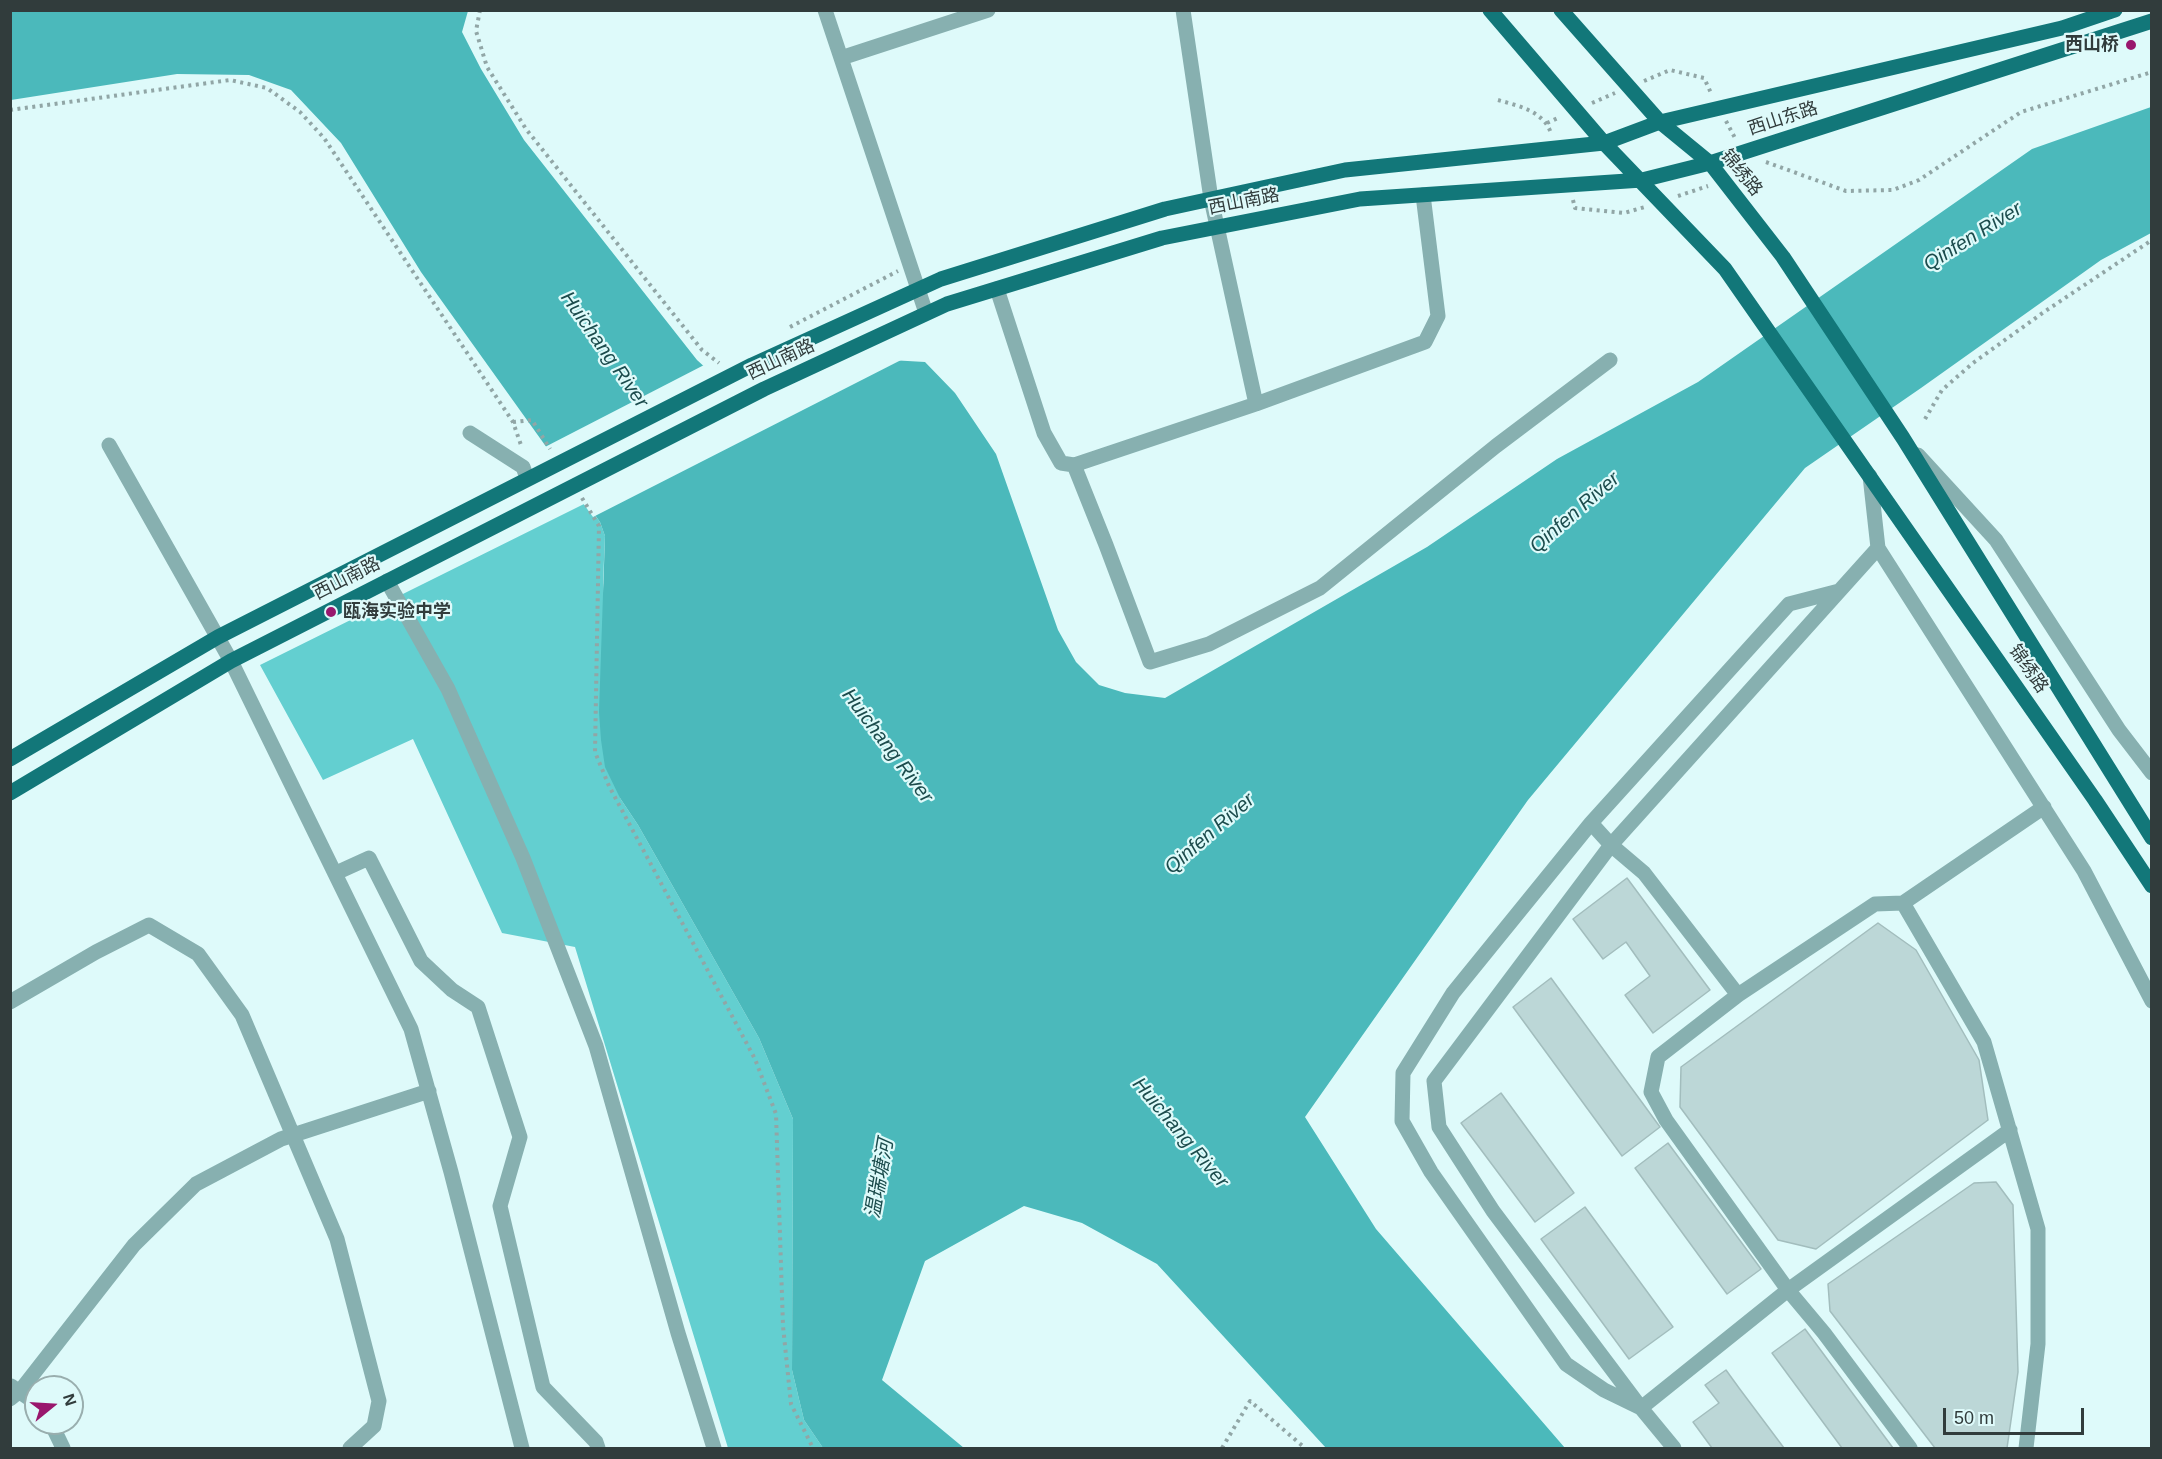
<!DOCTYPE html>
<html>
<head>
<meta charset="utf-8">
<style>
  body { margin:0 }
  #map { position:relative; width:2162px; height:1459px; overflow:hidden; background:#defafa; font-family:Helvetica,sans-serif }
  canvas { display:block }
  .frame { position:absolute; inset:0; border:12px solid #313c3c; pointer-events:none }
  .north { position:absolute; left:24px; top:1375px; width:60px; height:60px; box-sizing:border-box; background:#defafa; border:2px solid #99aeae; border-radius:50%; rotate:72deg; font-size:16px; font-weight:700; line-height:24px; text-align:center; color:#313c3c }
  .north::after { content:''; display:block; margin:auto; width:21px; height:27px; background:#99176d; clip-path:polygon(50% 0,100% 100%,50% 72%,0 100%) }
  .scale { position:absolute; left:1943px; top:1408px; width:141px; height:27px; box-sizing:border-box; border:3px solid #313c3c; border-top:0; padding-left:8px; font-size:18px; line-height:21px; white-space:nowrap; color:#313c3c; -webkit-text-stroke:4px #defafa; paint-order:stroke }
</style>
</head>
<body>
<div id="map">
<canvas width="2162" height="1459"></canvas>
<div class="frame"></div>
<div class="north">N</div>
<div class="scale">50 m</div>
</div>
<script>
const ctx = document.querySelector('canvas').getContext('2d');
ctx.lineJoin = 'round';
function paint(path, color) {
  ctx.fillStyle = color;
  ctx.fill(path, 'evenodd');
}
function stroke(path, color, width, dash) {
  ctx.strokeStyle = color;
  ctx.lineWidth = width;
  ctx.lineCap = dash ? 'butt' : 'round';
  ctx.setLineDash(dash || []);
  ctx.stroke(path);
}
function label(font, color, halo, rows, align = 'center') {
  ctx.font = font + ' Helvetica,"Noto Sans SC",sans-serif';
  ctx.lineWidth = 4.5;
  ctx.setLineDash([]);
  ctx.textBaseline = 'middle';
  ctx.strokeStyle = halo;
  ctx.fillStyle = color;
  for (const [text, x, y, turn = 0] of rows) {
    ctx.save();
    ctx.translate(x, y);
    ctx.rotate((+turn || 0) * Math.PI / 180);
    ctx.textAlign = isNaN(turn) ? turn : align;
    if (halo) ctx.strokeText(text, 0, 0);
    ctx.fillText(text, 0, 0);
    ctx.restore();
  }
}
paint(new Path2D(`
  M586,503l14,19 5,14 -2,47 17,215 18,27 121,213 34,81 -1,251 12,50 19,28h-95l-153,-501 -73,-14 -89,-194 -90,41 -63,-115z`), '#63cfd0');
paint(new Path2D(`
  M11,11h457l-6,21 19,37 43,71 173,220 33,30 29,11 41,-1 90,-40 35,2 30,31 41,61 62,176 18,32 23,23 26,8 40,5 262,-151 130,-88 141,-77 334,-233 119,-42v126l-50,27 -180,128 -116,80 -277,332 -223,317 71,112 189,219h-239l-169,-184 -75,-41 -58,-17 -99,55 -43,119 82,68h-141l-19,-28 -12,-50 1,-251 -34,-81 -121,-213 -18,-27 -15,-31 -4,-27 -2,-28 6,-176 -5,-14 -179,-250 -80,-129 -50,-53 -42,-15 -72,-1 -166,26z`), '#4bb9bb');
paint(new Path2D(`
  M890,358h15l-312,159 -50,-69 163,-84 26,23 27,11 41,-1 40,-22z`), '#defafa');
const building = new Path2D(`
  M1627,878l83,112 -57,43 -28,-38 25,-19 -24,-34 -23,17 -30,-40z
  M1878,923l38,27 63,110 9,60 -172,129 -38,-9 -98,-133 1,-40z
  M1551,978l109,149 -38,29 -109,-149z
  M1501,1093l73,100 -39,29 -74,-99z
  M1668,1143l93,126 -34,25 -92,-126z
  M1996,1182l17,23 5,167 -11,76h-72l-105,-137 -2,-27 146,-101z
  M1585,1207l88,120 -44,32 -88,-120z
  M1805,1329l88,119h-51l-70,-95z
  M1726,1370l13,18 45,60h-72l-19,-26 26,-19 -14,-18z`);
paint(building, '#bcd7d7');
stroke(building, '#a2bdbd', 1.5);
stroke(new Path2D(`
  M480,10l-4,21 11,36 39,62 176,221 17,13
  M1644,81l26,-11 34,8 7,15
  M1498,100c21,6 45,11 53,33
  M1592,103l23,-10
  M10,110l220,-30 37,8 33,24 24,26 189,284 9,26
  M1726,121l9,17
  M1547,123l13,-6
  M1766,162l80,29 47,-1 26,-10 102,-68 131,-40
  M1678,196l30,-10
  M1573,200l2,8 49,5 21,-6
  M790,327l108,-56
  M1925,419l17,-29 31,-27 71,-51 108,-72
  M513,422l19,-2 18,29
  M582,498l17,28 -4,226 14,34 146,273 21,55 7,212 8,78 22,44
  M1222,1448l28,-47 55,47`), '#91a6a6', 4, [3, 4.5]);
stroke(new Path2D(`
  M825,10l101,303
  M841,58l147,-48
  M997,289l47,144 17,30 13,2 182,-61 -45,-205 -28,-189
  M1256,404l169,-62 13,-26 -15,-121
  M470,433l53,34 4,11
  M109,445l122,216 180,368 40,143 71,276
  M1918,455l78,85 123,190 33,43
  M1074,465l32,80 44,117 59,-18 111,-56 176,-142 114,-86
  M1870,476l8,72 206,323 68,130
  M387,581l61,108 75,169 73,188 82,287 36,115
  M1839,591l-50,13 -198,219 -138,170 -50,80 -1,48 29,51 135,192 38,26 37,18 147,-118 222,-160
  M1591,823l20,22 33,28 94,122
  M336,873l33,-15 52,103 31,29 26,17 42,130 -20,69 43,181 53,55 2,6
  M1903,903l-28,1 -137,91 -80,62 -7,35 15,28 122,170 36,43 86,115
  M10,1002l86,-50 53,-27 49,29 44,61 95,224 42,162 -5,25 -24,22
  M11,1386l25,17
  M10,1399l10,-8 114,-146 62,-61 85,-45 148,-48
  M51,1423l12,25
  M1674,1448l-33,-40 -148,-197 -54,-84 -5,-46 177,-236 267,-297
  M2026,1448l12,-104v-115l-54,-187 -81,-139 141,-96`), '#87b0b0', 15);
stroke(new Path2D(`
  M1490,10l114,133 121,126 370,531 57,86
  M1561,10l99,112 50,41 73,94 120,181 249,400
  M10,759l208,-122 534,-272 189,-86 224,-70 46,-10 134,-29 259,-27 56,-21 402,-94 53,-18
  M10,793l221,-132 533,-272 183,-85 215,-66 198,-39 282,-19 68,-17 442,-142`), '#127779', 15);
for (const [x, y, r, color] of [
  [2131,45,6,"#99176d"],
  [331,612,6,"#99176d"]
]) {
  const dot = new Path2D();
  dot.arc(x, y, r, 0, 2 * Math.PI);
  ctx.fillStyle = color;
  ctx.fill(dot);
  stroke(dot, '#defafa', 2);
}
label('bold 18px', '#313c3c', '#defafa', [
  ["西山桥",2119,45],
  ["瓯海实验中学",343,612,"left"]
], 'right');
label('18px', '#313c3c', '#defafa', [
  ["西山东路",1783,119,-18],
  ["锦绣路",1741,173,51],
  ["西山南路",1244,202,-11],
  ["西山南路",781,360,-25],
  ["西山南路",347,579,-27],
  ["锦绣路",2028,669,55]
]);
label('italic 20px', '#1c4c4d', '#defafa', [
  ["Qinfen River",1973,237,-32],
  ["Huichang River",604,350,55],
  ["Qinfen River",1575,513,-41],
  ["Huichang River",887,746,53],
  ["Qinfen River",1210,834,-41],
  ["Huichang River",1180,1133,50],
  ["温瑞塘河",880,1179,-80]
]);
</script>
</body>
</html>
